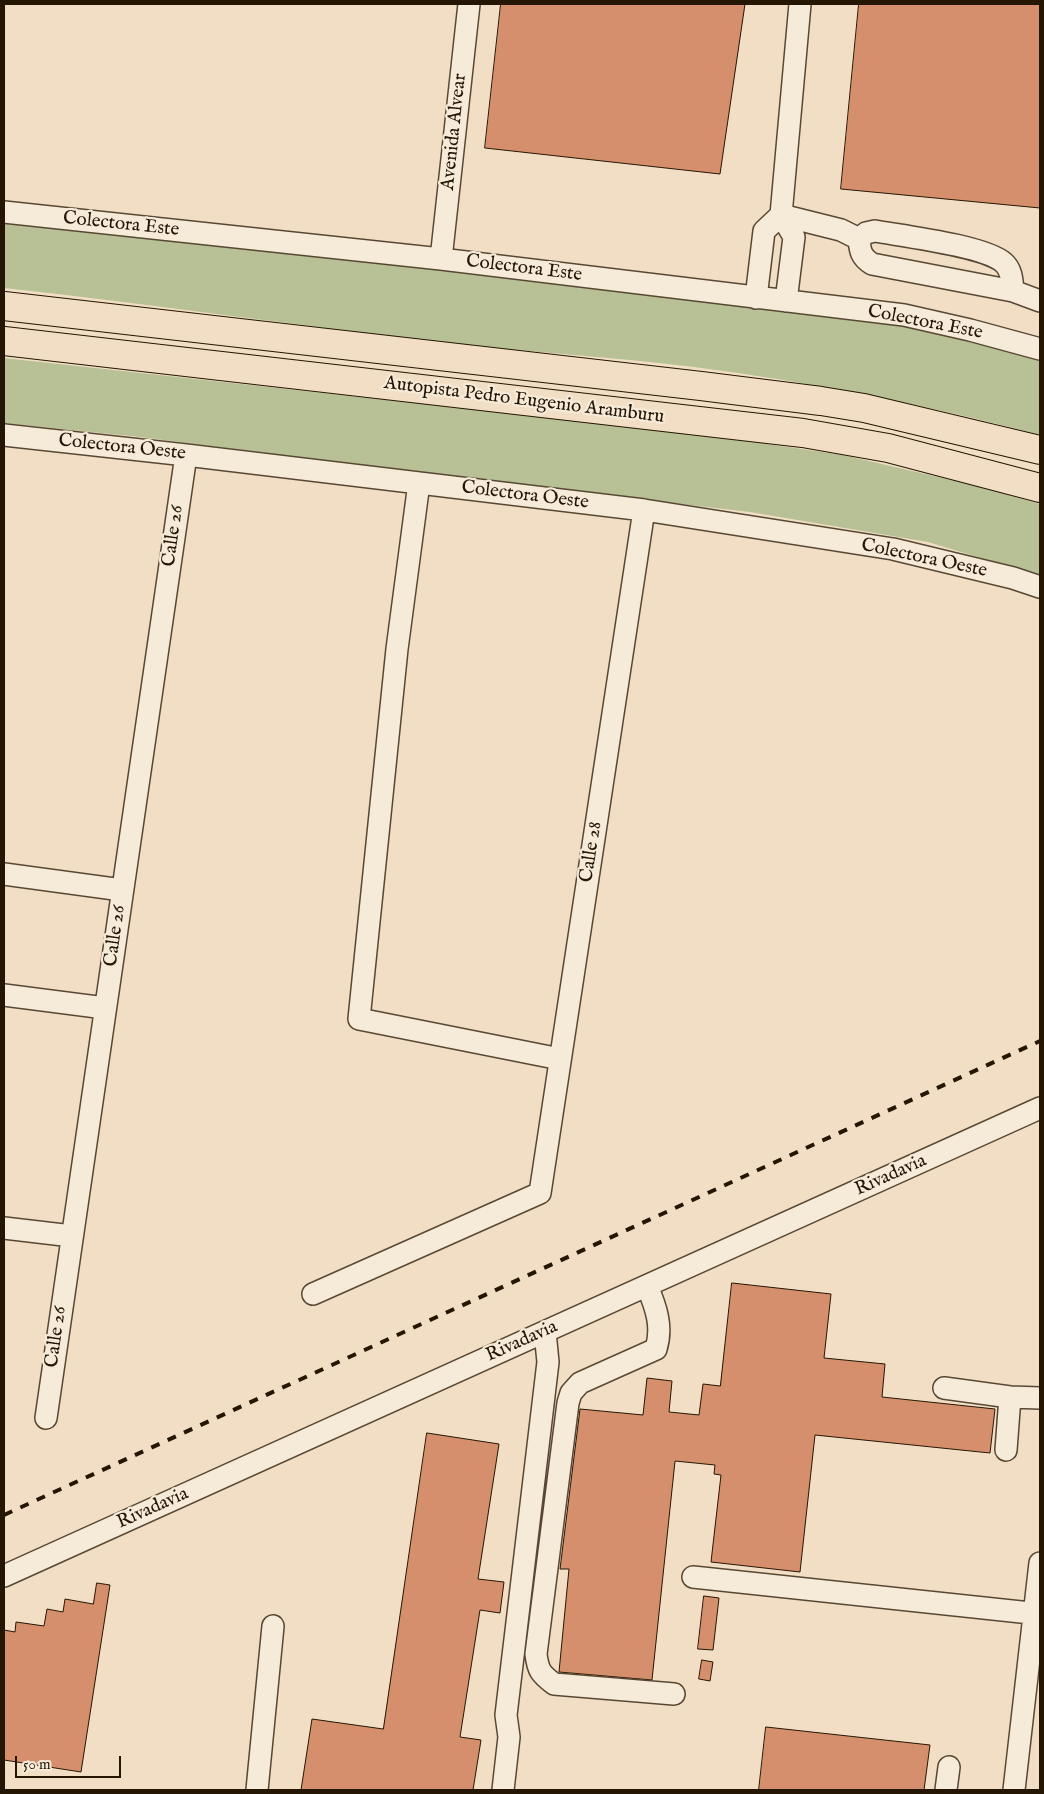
<!DOCTYPE html>
<html>
<head>
<meta charset="utf-8">
<style>
  body { margin:0 }
  #map { position:relative; width:1044px; height:1794px; overflow:hidden; background:#f1dec4; font-family:"IM FELL English",serif }
  canvas { display:block }
  .frame { position:absolute; inset:0; border:5px solid #251603; pointer-events:none }
  .scale { position:absolute; left:15px; top:1756px; width:106px; height:22px; box-sizing:border-box; border:2px solid #251603; border-top:0; padding-left:6px; font-size:15px; line-height:18px; white-space:nowrap; color:#251603; -webkit-text-stroke:4px #f6ead9; paint-order:stroke }
</style>
</head>
<body>
<div id="map">
<canvas width="1044" height="1794"></canvas>
<div class="frame"></div>
<div class="scale">50 m</div>
</div>
<script>
const ctx = document.querySelector('canvas').getContext('2d');
ctx.lineJoin = 'round';
function paint(path, color) {
  ctx.fillStyle = color;
  ctx.fill(path, 'evenodd');
}
function stroke(path, color, width, dash) {
  ctx.strokeStyle = color;
  ctx.lineWidth = width;
  ctx.lineCap = dash ? 'butt' : 'round';
  ctx.setLineDash(dash || []);
  ctx.stroke(path);
}
function label(font, color, halo, rows, align = 'center') {
  ctx.font = font + ' "IM FELL English",serif';
  ctx.lineWidth = 4.5;
  ctx.setLineDash([]);
  ctx.textBaseline = 'middle';
  ctx.strokeStyle = halo;
  ctx.fillStyle = color;
  for (const [text, x, y, turn = 0] of rows) {
    ctx.save();
    ctx.translate(x, y);
    ctx.rotate((+turn || 0) * Math.PI / 180);
    ctx.textAlign = isNaN(turn) ? turn : align;
    if (halo) ctx.strokeText(text, 0, 0);
    ctx.fillText(text, 0, 0);
    ctx.restore();
  }
}
paint(new Path2D(`
  M4,222l371,39 522,63 80,17 63,18v76c-113,-30 -229,-53 -346,-68 -82,-10 -164,-15 -246,-24 -148,-17 -296,-39 -444,-55z
  M4,358l702,77 137,20 130,30 67,19v72l-112,-34 -178,-30 -234,-27 -376,-48 -136,-14z`), '#b8c195');
const building = new Path2D(`
  M501,4h244l-25,170 -235,-26z
  M859,4h181v204l-199,-19z
  M732,1283l99,11 -7,64 61,6 -3,33 113,12 -5,44 -175,-18 -15,137 -89,-10 10,-87 -7,-1 1,-9 -40,-4 -23,219 -93,-8 10,-103h-9l20,-160 63,6 4,-37 25,3 -3,31 30,3 4,-31 17,2z
  M427,1433l72,11 -21,135 26,3 -4,31 -20,-3 -20,127 21,3 -8,50h-172l11,-71 71,10z
  M97,1583l13,2 -29,187 -77,-12v-130l11,2 1,-10 28,4 3,-17 16,3 2,-13 28,5z
  M704,1596l15,2 -6,52 -15,-1z
  M702,1660l11,2 -3,19 -11,-2z
  M766,1727l164,18 -6,45h-165z`);
paint(building, '#d58f6c');
stroke(building, '#251603', 1);
const minor = new Path2D(`
  M4,212l437,47 463,56 66,15 70,19
  M781,215l60,15 18,9
  M859,239c1,12 2,18 13,25l141,27 27,10
  M859,239l7,-6 9,-2c28,5 111,15 129,32 8,7 8,18 9,28
  M441,259l28,-255
  M756,298l8,-67 17,-16
  M786,301l8,-64 -13,-22 19,-211
  M4,435l182,20 458,55 249,39 120,29 27,9
  M419,483l-22,166 -38,370 201,40
  M4,874l118,16
  M4,995l101,13
  M4,1228l68,8
  M647,1286c9,21 16,41 9,63l-76,34 -9,10 -3,10 -32,251c2,17 5,20 18,30l120,10
  M313,1294l227,-101 104,-683
  M944,1388l66,9 30,1
  M46,1418l140,-963
  M1006,1450l4,-53
  M4,1576l1036,-468
  M693,1577l347,37
  M257,1790l16,-164
  M503,1790l6,-53 -3,-22 42,-353 -3,-30
  M946,1790l3,-23
  M1014,1790l26,-227`);
const highway = new Path2D(`
  M4,306l697,80 120,15 43,7 176,42
  M4,341l799,92 85,15 152,40`);
stroke(minor, '#584833', 24);
stroke(highway, '#251603', 30);
stroke(minor, '#f6ead9', 21);
stroke(highway, '#f1dec4', 28);
stroke(new Path2D(`
  M4,1515l1036,-474`), '#251603', 4, [9, 9]);
label('19px', '#251603', '#f6ead9', [
  ["Avenida Alvear",455,132,-84],
  ["Colectora Este",121,225,6],
  ["Colectora Este",524,269,7],
  ["Colectora Este",925,323,11],
  ["Autopista Pedro Eugenio Aramburu",524,401,7],
  ["Colectora Oeste",122,448,6],
  ["Colectora Oeste",525,496,7],
  ["Calle 26",174,536,-82],
  ["Colectora Oeste",924,559,12],
  ["Calle 28",592,852,-81],
  ["Calle 26",116,936,-82],
  ["Rivadavia",891,1176,-24],
  ["Calle 26",57,1337,-82],
  ["Rivadavia",522,1342,-24],
  ["Rivadavia",153,1509,-24]
]);
</script>
</body>
</html>
